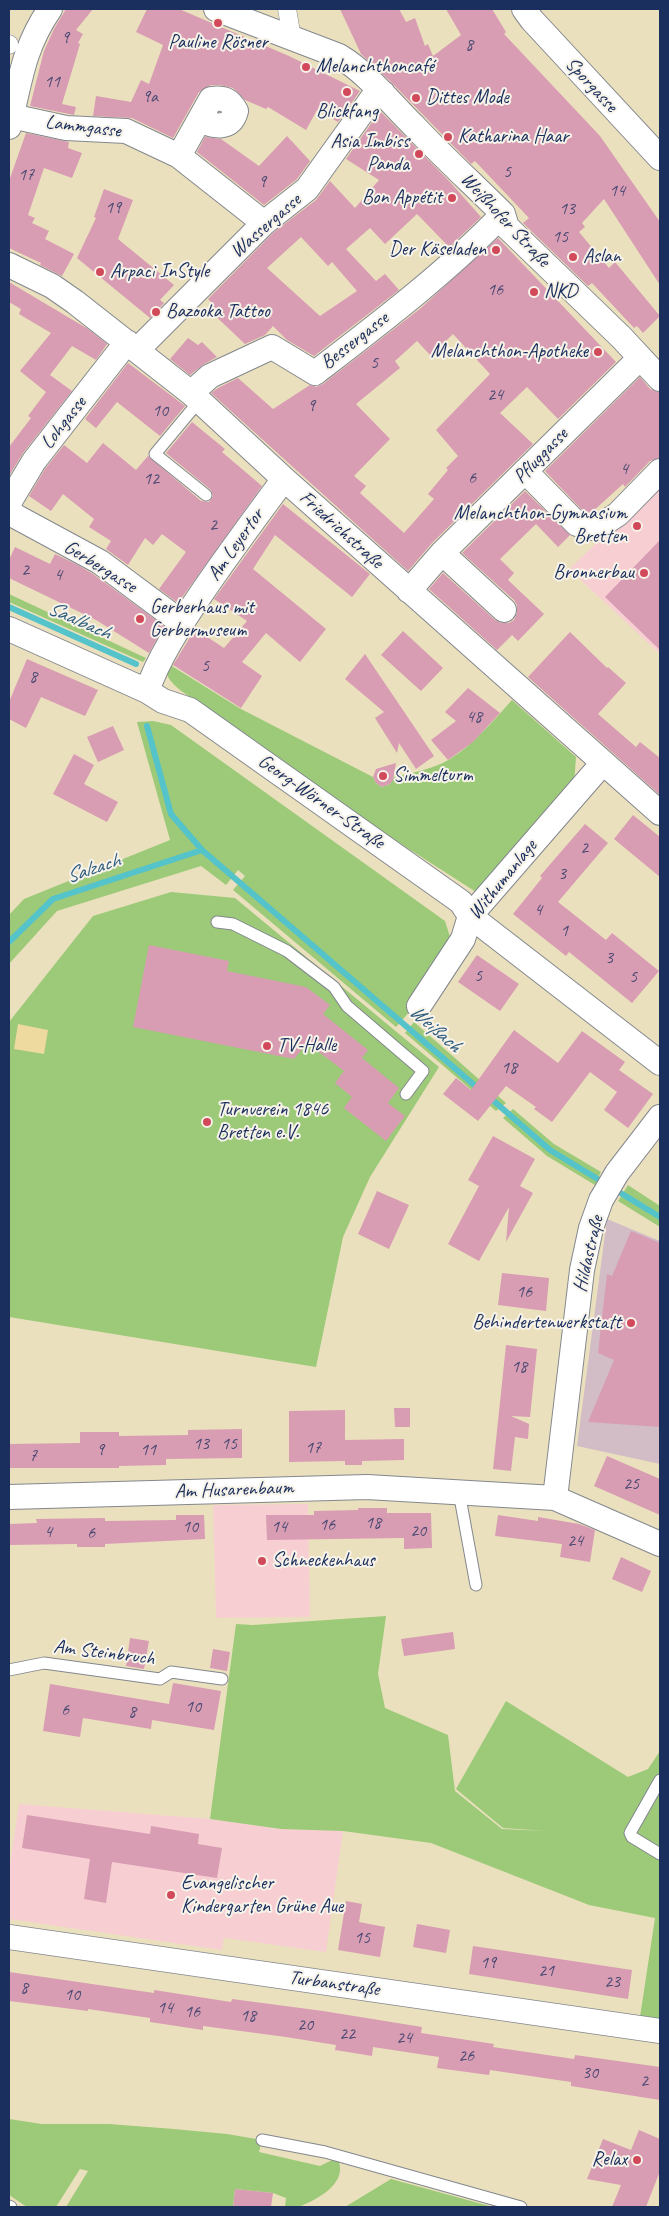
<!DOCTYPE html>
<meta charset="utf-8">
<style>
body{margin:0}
#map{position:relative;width:669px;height:2216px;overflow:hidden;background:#ebe0bd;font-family:Caveat,sans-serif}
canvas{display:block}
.frame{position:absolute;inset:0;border:10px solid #1b2f5e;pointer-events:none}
</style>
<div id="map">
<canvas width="669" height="2216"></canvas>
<div class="frame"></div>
</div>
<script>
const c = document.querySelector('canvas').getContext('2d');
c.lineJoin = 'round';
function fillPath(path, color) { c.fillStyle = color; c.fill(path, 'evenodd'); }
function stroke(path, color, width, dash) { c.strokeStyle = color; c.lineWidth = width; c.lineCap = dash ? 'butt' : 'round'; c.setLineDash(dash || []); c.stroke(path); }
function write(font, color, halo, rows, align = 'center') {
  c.font = font + ' Caveat,sans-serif'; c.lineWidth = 4; c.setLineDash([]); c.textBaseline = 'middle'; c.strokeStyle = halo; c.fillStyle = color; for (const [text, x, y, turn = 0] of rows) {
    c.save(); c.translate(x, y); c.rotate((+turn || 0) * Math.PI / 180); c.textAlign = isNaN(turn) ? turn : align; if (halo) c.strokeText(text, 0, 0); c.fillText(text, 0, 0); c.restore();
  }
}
fillPath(new Path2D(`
 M660 483V654L569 569Z
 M308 1504 310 1617 216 1618 213 1505Z
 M19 1804 210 1819 281 1829 343 1831 326 1952 224 1938 222 1950 9 1919V1871Z`), '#f7cfd3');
fillPath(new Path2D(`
 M607 1219 660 1241V1464L577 1446Z`), '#d2bdc7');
fillPath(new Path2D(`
 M9 594 146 658 143 662 9 602Z
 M167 663 241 709 373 777 376 783 382 787 390 784 394 777C411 773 434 769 450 759 474 744 493 721 512 700L576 757 574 786 476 892 398 842 180 690C171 682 164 676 167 663Z
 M153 721 171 725 445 921 452 943 410 1011 396 1027 233 890 245 876 238 870 226 885 201 866 57 911 9 964V915L24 899 170 840 137 722Z
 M171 892 235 898 439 1067 370 1177 343 1237 316 1367 9 1317V1022L93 916Z
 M414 1022 506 1103 496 1111 405 1033Z
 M513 1109 554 1144 601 1172 595 1185 547 1156 503 1118Z
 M628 1185 660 1206V1227L618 1201Z
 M386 1616 378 1674 385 1708 448 1735 455 1791 502 1829 547 1831 503 1828 456 1789 506 1701 628 1777 648 1769 660 1751V2019L640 2017 655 1918 589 1905 431 1843 343 1831 281 1829 210 1819 236 1624 253 1625Z
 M9 2119 42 2124H109L174 2129 227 2134 262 2140 259 2152 320 2166 332 2160 339 2162C346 2184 318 2199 301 2206 296 2208 290 2207 285 2207L286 2198 273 2193 235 2189 233 2207H66L88 2171 80 2169 56 2207H27L9 2195Z
 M391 2179 493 2207H345Z`), '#9cca79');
fillPath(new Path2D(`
 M18 1024 48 1030 44 1054 14 1049Z`), '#eeda9e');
stroke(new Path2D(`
 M9 607 136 664
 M147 726 171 814 202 850 480 1090
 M9 942 53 899 202 850
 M488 1096 550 1150 660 1217`), '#55c3ca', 6);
fillPath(new Path2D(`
 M66 9H93L76 30 83 34 78 43 80 44 62 104 76 107 74 115 30 106 44 51 54 29Z
 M147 9H179L289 56 360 91 338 122 317 110 306 130 268 107 266 109 245 100 233 88 220 85H211L199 92 173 138 132 118 93 116 96 96 131 102 141 80 149 84 163 45 136 32Z
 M340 9H399L406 22 415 18 425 46 428 44 433 56 461 35 446 9H492L506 32 504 34 600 136 660 222V285L604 199 582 223 585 227 579 232 609 268 615 262 660 316 643 333 637 326 634 328 592 283 588 286 523 223 529 218 475 161 471 164 392 83 361 54Z
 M380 111 451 183 481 217 449 247 417 214 385 244 370 228 346 249 376 281 385 274 399 290 314 356 287 340 273 326 265 335 245 344 208 309 213 304 208 299 273 233 316 200 330 181 355 208 379 180 346 159ZM301 237 328 266 332 262 357 291 320 316 267 268Z
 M26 133 69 142 68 148 82 153 72 178 44 168 28 215 35 218 32 223 49 231 45 239 74 254 62 276 40 265 41 263 9 248V181Z
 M287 136 310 161 297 179 264 205 197 152 205 137 221 139 259 166Z
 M104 189 133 200 118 239 174 285 160 300 164 303 150 318 77 258 96 218 94 217Z
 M498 238 616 362 558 419 527 387 500 413 533 444 432 543 408 571 211 393 218 388 238 378 273 409 310 385 316 387 323 384 421 308ZM453 334 490 374 436 430 458 456 446 468 448 470 428 494 434 499 404 533 360 493 366 486 354 476 390 439 356 404 400 368 395 361 417 341 431 356Z
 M9 282 88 329 107 344 96 360 72 346 50 375 72 391 23 453 9 476V447L31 418 28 416 46 392 20 371 51 333 19 314 21 309 9 302Z
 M188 338 198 345 202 342 217 357 204 364 190 375 170 359Z
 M128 363 185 406 160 436 117 402 96 428 85 419Z
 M640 377 650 389 660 392V458L650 461 625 487 623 484 591 513 584 512 545 471Z
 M192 422 225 449 222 452 262 486 178 603 159 589 186 552 162 534 153 545 145 538 128 565 106 549 111 541 89 527 94 519 63 494 51 511 29 496 45 469 64 445 87 463 103 443 136 470 148 456 201 501 209 502 213 496 211 490 166 453Z
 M525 491 570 535 558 547 536 524 500 559 514 573 508 580 544 614 518 641 512 635 497 650 429 589 443 573 495 620 501 623H509L514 620 517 613V605L514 600 462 553Z
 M283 504 370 574 352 597 275 535 253 569 326 629 300 662 266 633 242 662 262 676 241 708 173 665 195 629 224 648 247 621 214 599Z
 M660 540V650L605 597Z
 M15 547 50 564 55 554 76 564 93 574 164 626 149 653 96 620 9 578V560Z
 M403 631 443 668 421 691 381 655Z
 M570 632 607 668 608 667 626 683 598 714 636 747 640 742 660 758V795L528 677Z
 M365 654 434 756 416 769 399 743 397 753 375 718 384 712 345 679Z
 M27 659 98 690 85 716 41 697 26 728 9 719V702Z
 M468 688 500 713 473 742 448 760 431 740 456 721 445 712Z
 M113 726 124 750 98 762 87 737Z
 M74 754 94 765 84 784 118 802 107 822 53 794Z
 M396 763 393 780 390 784 382 787 376 783 373 777 376 769Z
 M633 815 660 837V877L614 839Z
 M585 824 608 843 558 902 606 940 612 933 659 971 632 1003 569 952 566 956 513 914 542 878 540 876Z
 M149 945 229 961 227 971 306 987 330 1005 323 1014 368 1050 362 1058 399 1088 388 1103 405 1116 386 1141 344 1108 352 1097 335 1083 344 1071 307 1043 294 1059 133 1027Z
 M477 955 519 984 500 1011 458 982Z
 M514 1030 558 1063 582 1031 625 1062 619 1070 653 1094 628 1128 604 1110 617 1092 590 1072 552 1122 534 1109 536 1107 506 1086 478 1121 443 1094 456 1078 471 1090Z
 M493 1136 535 1159 520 1186 533 1193 506 1242 509 1207 479 1261 448 1244 479 1186 468 1180Z
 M377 1191 409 1205 389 1249 358 1234Z
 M631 1231 660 1243V1427L588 1422 614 1360 598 1353 607 1274 612 1276Z
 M502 1273 549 1278 546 1311 498 1305Z
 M506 1345 537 1349 530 1417 511 1416 529 1424 528 1439 515 1437 511 1471 493 1469Z
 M394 1408H410V1427H395Z
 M345 1410V1440L404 1439V1460L362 1461V1465H345V1461L289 1462V1411Z
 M242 1429V1458L166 1459V1465L119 1466V1468H9V1444L80 1443V1432H119V1436L188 1435V1430Z
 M607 1456 660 1479V1515L594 1486Z
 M358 1508H387V1513H431L432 1548 404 1549V1538L267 1540 266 1515H314V1511L358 1510Z
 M176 1515H204L205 1539 105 1544V1547H77V1544L9 1545V1524L37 1523 36 1519 105 1518V1521L176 1520Z
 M498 1515 538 1521V1517L579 1524 595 1530 590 1562 560 1557 562 1544 495 1536Z
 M621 1557 651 1571 642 1592 612 1579Z
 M453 1632 455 1649 404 1656 401 1639Z
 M130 1638 149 1641 144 1669 126 1666Z
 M213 1649 230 1652 227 1671 210 1668Z
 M173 1683 221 1691 214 1730 152 1720 151 1729 83 1718 80 1737 43 1731 50 1684 169 1704Z
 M27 1815 150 1834 151 1826 199 1834 198 1844 222 1848 217 1878 112 1862 106 1903 84 1899 90 1859 22 1848Z
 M346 1901 362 1904 359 1922 385 1927 380 1957 338 1950Z
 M417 1924 450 1930 446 1953 413 1947Z
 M473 1946 632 1970 628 1999 469 1974Z
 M9 1972 154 1993V1990L231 2002 232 1999 323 2011 422 2027 421 2033 494 2044 493 2047 574 2059 575 2055 660 2067V2100L571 2086V2082L490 2070 489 2075 437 2068 439 2057 373 2047 372 2056 354 2053 335 2050 336 2045 286 2037 203 2026V2030L150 2022V2018L88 2009V2011L9 2001Z
 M639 2130 660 2139V2171L646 2207H612L621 2185 587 2179 603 2139 631 2150Z
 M235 2189 273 2193 271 2207H233Z`), '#d89cb3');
const service = new Path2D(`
 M200 400 155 454 206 495
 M217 922 233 924 287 951 334 987 347 1006 423 1071 406 1094
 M459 1492 476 1585
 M9 1670 44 1663 160 1679 171 1672 222 1679
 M660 1780 630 1833 632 1837 660 1854
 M262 2140 325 2152 521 2207
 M9 2206 11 2207`);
const pedestrian = new Path2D(`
 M287 9 292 38
 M9 44V45`);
const minor = new Path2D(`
 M216 9 339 56C369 74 390 103 415 127 443 157 474 185 503 214L507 227 621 337 660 379
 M524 9 532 20 660 158
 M11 116 66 128 126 131 179 156 264 223
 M9 127C20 82 23 48 50 9
 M179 156 211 99C224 97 230 100 236 111 231 130 214 127 200 120
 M9 265 52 286 75 302 191 393 284 479 660 813
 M137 350 264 223 307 189 373 97 383 93
 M191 393 210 376 272 347 315 373C380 323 446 273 503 214
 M525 471 577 524 591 528 603 524 618 514 660 471
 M9 508 10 501 34 461 127 342
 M9 509 15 516 100 562 182 623
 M442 553 504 610
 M409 591 442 553 639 359
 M9 629 147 691 163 701 190 710 461 902 470 916 660 1063
 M147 691C159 657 179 627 199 597 226 557 255 518 284 479
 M419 1006 463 939 470 916 602 764
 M9 1497 367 1487 555 1498 660 1544
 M555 1498 582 1270 591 1228 601 1200 617 1173 660 1117
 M9 1937 660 2031`);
stroke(service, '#83888e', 13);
stroke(pedestrian, '#83888e', 19);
stroke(minor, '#83888e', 26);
stroke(service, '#fff', 11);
stroke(pedestrian, '#fff', 18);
stroke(minor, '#fff', 24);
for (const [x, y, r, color] of [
 [218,23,5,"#d1495b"],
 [306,67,5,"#d1495b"],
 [347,92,5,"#d1495b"],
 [416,98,5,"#d1495b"],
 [448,137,5,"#d1495b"],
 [419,154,5,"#d1495b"],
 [452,198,5,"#d1495b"],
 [496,250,5,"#d1495b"],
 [573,257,5,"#d1495b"],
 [100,272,5,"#d1495b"],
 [534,292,5,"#d1495b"],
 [156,312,5,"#d1495b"],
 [598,352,5,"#d1495b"],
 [637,526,5,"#d1495b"],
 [644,573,5,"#d1495b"],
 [140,619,5,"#d1495b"],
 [383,776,5,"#d1495b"],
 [267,1046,5,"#d1495b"],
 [207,1122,5,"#d1495b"],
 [631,1323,5,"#d1495b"],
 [262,1561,5,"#d1495b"],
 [171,1895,5,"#d1495b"],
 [637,2160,5,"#d1495b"]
]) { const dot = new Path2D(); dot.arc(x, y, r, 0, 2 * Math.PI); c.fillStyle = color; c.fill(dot); stroke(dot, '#f7f3e8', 2); }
write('18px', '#4a4a73', null, [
 ["9",65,38],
 ["8",469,45],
 ["11",52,82],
 ["9a",150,97],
 ["5",507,172],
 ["17",26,175],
 ["9",262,182],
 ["14",617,191],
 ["19",113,208],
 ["13",567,209],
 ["15",560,237],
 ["16",495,290],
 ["5",374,363],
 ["24",495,395],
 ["9",311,406],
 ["10",160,411],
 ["4",624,469],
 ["6",472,478],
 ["12",151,479],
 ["2",213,525],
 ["2",25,570],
 ["4",58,575],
 ["5",205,666],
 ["8",33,677],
 ["48",474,717],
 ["2",584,848],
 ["3",562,874],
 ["4",538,910],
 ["1",564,931],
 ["3",609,958],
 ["5",478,976],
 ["5",633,977],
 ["18",509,1068],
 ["16",524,1292],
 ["18",519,1367],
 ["13",201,1444],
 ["15",229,1444],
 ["17",313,1448],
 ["9",100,1450],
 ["11",148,1450],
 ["7",33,1456],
 ["25",631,1484],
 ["18",373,1523],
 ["16",327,1525],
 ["10",190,1527],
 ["14",279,1527],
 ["20",418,1531],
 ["4",48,1532],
 ["6",91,1533],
 ["24",575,1541],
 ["10",193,1707],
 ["6",65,1710],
 ["8",132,1712],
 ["15",362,1938],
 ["19",488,1963],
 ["21",546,1971],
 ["23",612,1982],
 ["8",24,1988],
 ["10",72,1995],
 ["14",165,2008],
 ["16",192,2012],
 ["18",248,2016],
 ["20",305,2025],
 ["22",347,2034],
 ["24",404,2038],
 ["26",466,2056],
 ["30",590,2073],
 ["2",644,2081]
]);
write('20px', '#1b2f5e', '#f7f3e8', [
 ["Pauline Rösner",218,43,"center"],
 ["Melanchthoncafé",316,67],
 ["Dittes Mode",426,98],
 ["Blickfang",347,112,"center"],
 ["Katharina Haar",458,137],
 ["Asia Imbiss",409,142,"right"],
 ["Panda",409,165,"right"],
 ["Bon Appétit",442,198,"right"],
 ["Der Käseladen",486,250,"right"],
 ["Aslan",583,257],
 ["Arpaci InStyle",110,272],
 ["NKD",544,292],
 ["Bazooka Tattoo",166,312],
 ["Melanchthon-Apotheke",588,352,"right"],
 ["Melanchthon-Gymnasium",627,514,"right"],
 ["Bretten",627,537,"right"],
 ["Bronnerbau",634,573,"right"],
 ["Gerberhaus mit",150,608],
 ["Gerbermuseum",150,631],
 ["Simmelturm",393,776],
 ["TV-Halle",277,1046],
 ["Turnverein 1846",217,1110],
 ["Bretten e.V.",217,1133],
 ["Behindertenwerkstatt",621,1323,"right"],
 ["Schneckenhaus",272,1561],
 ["Evangelischer",181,1884],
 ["Kindergarten Grüne Aue",181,1907],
 ["Relax",627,2160,"right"]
], 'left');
write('20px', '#1b2f5e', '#f7f3e8', [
 ["Sporgasse",591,85,47],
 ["Lammgasse",83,127,7],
 ["Weißhofer Straße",505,220,47],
 ["Wassergasse",266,226,-41],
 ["Bessergasse",355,341,-38],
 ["Lohgasse",64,423,-52],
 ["Pfluggasse",541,456,-46],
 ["Friedrichstraße",341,530,42],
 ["Am Leyertor",236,545,-55],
 ["Gerbergasse",100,567,32],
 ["Georg-Wörner-Straße",321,802,35],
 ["Withumanlage",503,880,-51],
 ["Hildastraße",589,1254,-77],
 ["Am Husarenbaum",234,1490,-2],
 ["Am Steinbruch",104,1653,7],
 ["Turbanstraße",334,1984,8]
]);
write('italic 21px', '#2c5b7e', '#f7f3e8', [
 ["Saalbach",79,621,24],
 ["Salzach",93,869,-18],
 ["Weißach",435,1029,41]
]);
</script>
